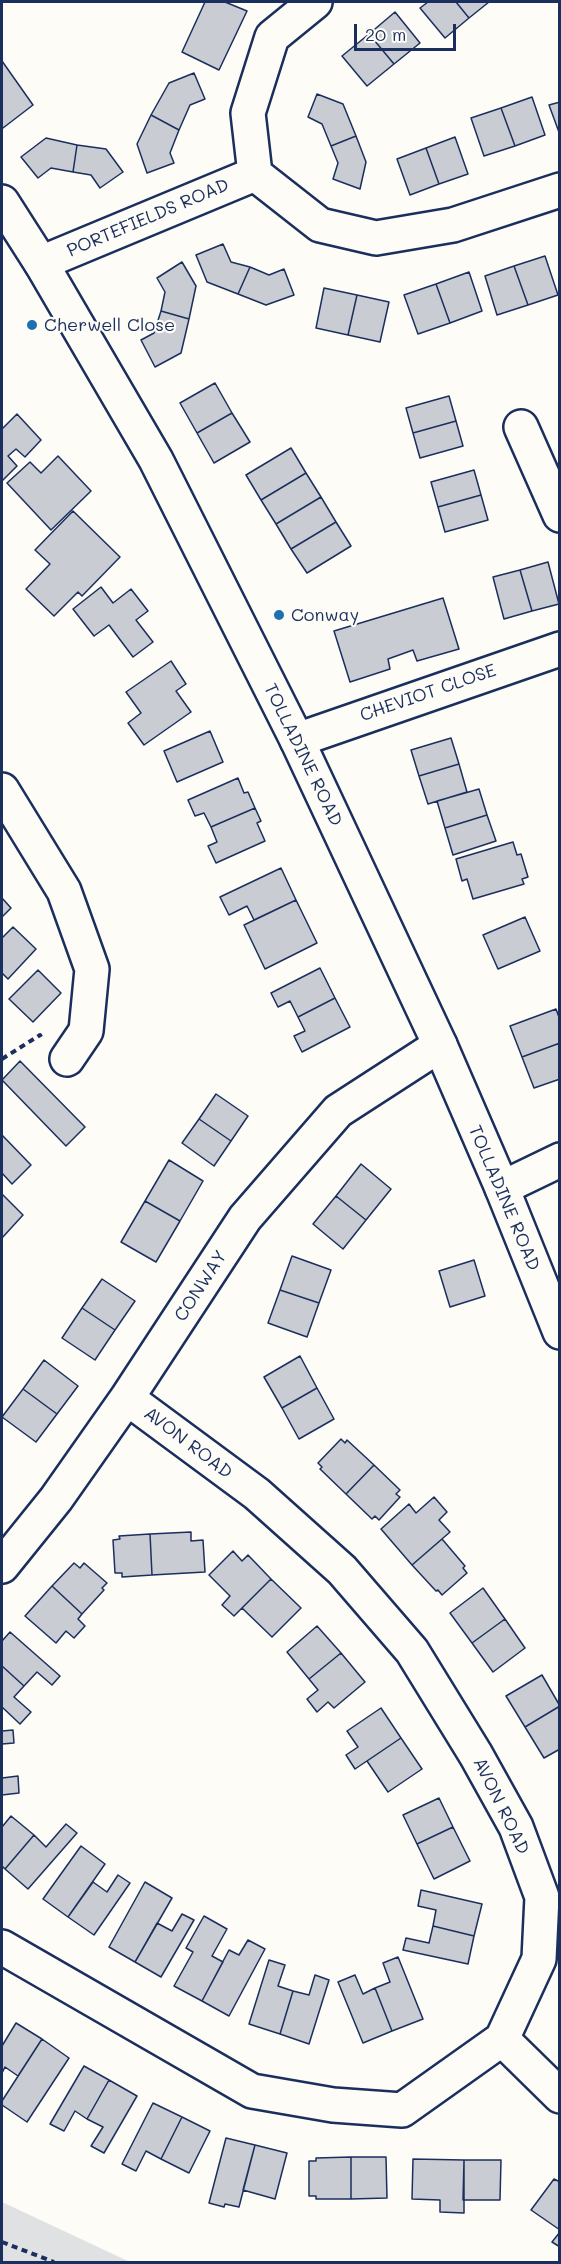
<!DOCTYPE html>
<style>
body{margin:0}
#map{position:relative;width:561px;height:2264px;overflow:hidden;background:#fdfcf7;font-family:Mali,sans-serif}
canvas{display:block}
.frame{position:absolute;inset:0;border:3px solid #1b2f5e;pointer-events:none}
.scale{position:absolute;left:354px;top:24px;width:102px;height:27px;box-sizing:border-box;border:3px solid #1b2f5e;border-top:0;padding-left:8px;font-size:18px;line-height:21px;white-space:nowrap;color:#1b2f5e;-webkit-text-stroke:4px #fdfcf7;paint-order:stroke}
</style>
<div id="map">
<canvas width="561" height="2264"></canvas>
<div class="frame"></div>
<div class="scale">20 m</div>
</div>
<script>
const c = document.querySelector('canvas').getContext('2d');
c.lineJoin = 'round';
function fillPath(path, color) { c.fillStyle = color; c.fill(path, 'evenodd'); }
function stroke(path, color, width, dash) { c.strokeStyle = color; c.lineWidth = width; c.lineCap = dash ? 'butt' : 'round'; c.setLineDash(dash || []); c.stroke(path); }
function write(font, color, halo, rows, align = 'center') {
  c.font = font + ' Mali,sans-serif'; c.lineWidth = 4.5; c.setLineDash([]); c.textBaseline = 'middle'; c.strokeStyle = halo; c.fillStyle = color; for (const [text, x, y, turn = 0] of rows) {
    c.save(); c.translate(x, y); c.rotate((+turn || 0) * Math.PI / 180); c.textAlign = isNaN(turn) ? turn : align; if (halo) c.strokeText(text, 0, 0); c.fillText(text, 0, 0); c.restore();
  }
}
fillPath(new Path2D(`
 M2 2202 130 2262H2Z`), '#e0e1e3');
const building = new Path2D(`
 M205 2H225L247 11 219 70 182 52Z
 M428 2H456L469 18 445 38 420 8Z
 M456 2H489L469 18Z
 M395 12 420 43 394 64 369 34Z
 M369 34 394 64 367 86 342 56Z
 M2 61 33 105 3 128 2 126Z
 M194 73 205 99 190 105 179 130 151 115 169 83Z
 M317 94 343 104 356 136 331 146 322 124 308 117Z
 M532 97 545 135 515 146 501 108Z
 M560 102V135L549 105Z
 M501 108 515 146 484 156 471 118Z
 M151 115 179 130 170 153 174 163 147 173 137 144Z
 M356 136 366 162 360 189 333 179 338 163 331 146Z
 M455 137 468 174 439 184 426 148Z
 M46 138 77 145 73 172 51 168 38 178 21 157Z
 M77 145 106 149 123 172 100 188 91 175 73 172Z
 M426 148 439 184 410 195 397 159Z
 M223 244 231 262 250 267 238 294 207 282 196 255Z
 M545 256 558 295 528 305 514 266Z
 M182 262 196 286 189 319 161 311 165 292 157 278Z
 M514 266 528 305 497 315 485 276Z
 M250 267 269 275 284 269 294 295 266 305 238 294Z
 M469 272 482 311 450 323 436 284Z
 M436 284 450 323 418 334 404 295Z
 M324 288 357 295 348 335 316 328Z
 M357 295 389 302 380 342 348 335Z
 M161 311 189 319 181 353 155 367 141 340 154 333Z
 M215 383 232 413 197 433 180 403Z
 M449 396 456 421 413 433 406 408Z
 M232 413 250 442 214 463 197 433Z
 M17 414 41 440 25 457 16 449 8 456 17 466 2 481V429Z
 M456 421 463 446 420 458 413 433Z
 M291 448 306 473 261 500 246 475Z
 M58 456 91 491 51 530 7 483 30 462 41 473Z
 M474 470 481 495 438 507 431 482Z
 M306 473 321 497 276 524 261 500Z
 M481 495 488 520 445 532 438 507Z
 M321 497 336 522 291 549 276 524Z
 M73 511 120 557 82 596 78 592 54 616 26 589 50 564 35 550Z
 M336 522 351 546 307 573 291 549Z
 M548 562 559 604 532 611 520 570Z
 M520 570 532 611 504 619 493 577Z
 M101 587 113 603 131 589 148 611 136 620 153 642 133 657 109 625 94 636 73 609Z
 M443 598 459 649 417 661 413 650 388 659 390 669 350 682 334 631Z
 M171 661 186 684 176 691 191 712 144 745 128 723 141 713 126 692Z
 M210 731 223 762 177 782 164 751Z
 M451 738 459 764 419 776 411 750Z
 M459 764 467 792 428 804 419 776Z
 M238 778 244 793 248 792 255 808 211 827 204 813 195 816 188 800Z
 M479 789 487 815 445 828 437 801Z
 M255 808 261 821 257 823 265 841 216 863 208 846 217 842 211 827Z
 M487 815 496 841 453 855 445 828Z
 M513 842 517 855 521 854 528 877 522 879 524 884 473 899 467 879 462 881 456 859Z
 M281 868 296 900 254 920 247 906 229 915 220 897Z
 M2 898 11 908 2 917Z
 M296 900 317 943 265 969 244 925Z
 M525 917 540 951 498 969 483 935Z
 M13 927 36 949 8 979 2 973V938Z
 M320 968 335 998 298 1017 290 1001 278 1007 271 993Z
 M38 970 61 993 33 1022 9 999Z
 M335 998 350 1027 302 1052 294 1036 305 1031 298 1017Z
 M556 1009 560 1020V1043L522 1057 510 1026Z
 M560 1043V1079L534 1088 522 1057Z
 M20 1061 85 1127 66 1146 2 1080Z
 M216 1094 248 1116 231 1141 199 1119Z
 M199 1119 231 1141 214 1166 182 1143Z
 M2 1135 31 1165 12 1184 2 1173Z
 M169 1160 203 1181 180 1221 145 1201Z
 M361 1164 391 1189 366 1220 336 1196Z
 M2 1194 23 1215 2 1238Z
 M336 1196 366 1220 343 1249 313 1224Z
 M145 1201 180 1221 156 1262 121 1242Z
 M292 1256 331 1270 319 1303 280 1290Z
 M474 1260 485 1296 450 1307 439 1271Z
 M102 1279 135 1301 115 1330 82 1308Z
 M280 1290 319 1303 307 1337 268 1323Z
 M82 1308 115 1330 95 1360 62 1338Z
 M300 1356 317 1388 282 1408 264 1377Z
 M44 1360 78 1386 57 1414 23 1389Z
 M317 1388 334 1419 299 1439 282 1408Z
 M23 1389 57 1414 36 1442 2 1417Z
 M341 1439 345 1443 347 1440 374 1465 346 1494 320 1469 322 1467 318 1463Z
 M374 1465 400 1490 396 1494 400 1497 379 1520 375 1516 372 1519 346 1494Z
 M434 1497 447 1512 439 1520 450 1532 412 1565 381 1529 409 1504 416 1513Z
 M191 1532V1541L203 1540 205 1572 152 1575 150 1534Z
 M150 1534 152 1575 122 1577V1573H115L113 1540 120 1539 119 1536Z
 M442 1539 465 1566 463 1568 467 1573 442 1595 438 1590 436 1591 412 1565Z
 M233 1551 242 1561 248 1555 271 1579 234 1616 222 1605 230 1596 209 1575Z
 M74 1563 80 1568 84 1563 107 1583 102 1588 104 1590 82 1614 52 1586Z
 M271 1579 301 1608 272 1637 242 1608Z
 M52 1586 82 1614 78 1619 85 1626 74 1638 66 1631 56 1643 25 1616Z
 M483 1588 505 1619 472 1643 450 1613Z
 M505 1619 525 1648 493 1672 472 1643Z
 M317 1626 341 1653 309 1679 287 1652Z
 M10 1632 60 1676 52 1685 37 1672 24 1686 2 1666V1641Z
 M341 1653 365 1682 334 1708 328 1702 317 1712 307 1699 318 1690 309 1679Z
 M2 1666 24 1686 14 1697 31 1712 20 1724 2 1707Z
 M542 1675 560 1706 525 1727 506 1696Z
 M560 1706V1749L544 1758 525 1727Z
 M381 1708 401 1738 355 1769 346 1755 358 1747 347 1731Z
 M13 1730 14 1743 2 1744V1731Z
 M401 1738 422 1769 388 1792 367 1761Z
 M18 1776 19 1793 2 1795V1778Z
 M439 1798 453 1827 417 1844 403 1815Z
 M11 1816 34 1835 5 1869 2 1866V1827Z
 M66 1824 77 1833 28 1889 5 1869 34 1835 46 1847Z
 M453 1827 470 1861 434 1879 417 1844Z
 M81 1846 105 1864 68 1917 43 1899Z
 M118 1875 130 1883 94 1935 68 1917 93 1882 107 1892Z
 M145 1882 172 1898 135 1962 109 1947Z
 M421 1890 482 1904 474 1936 433 1926 436 1910 418 1906Z
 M182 1914 194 1920 161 1977 135 1962 157 1923 172 1931Z
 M204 1916 227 1929 212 1956 223 1962 202 2001 174 1986 193 1952 186 1948Z
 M433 1926 474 1936 468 1964 403 1950 406 1938 429 1943Z
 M248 1940 265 1949 229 2016 202 2001 229 1950 239 1955Z
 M398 1957 423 2019 392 2031 375 1988 390 1982 383 1963Z
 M269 1960 285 1965 278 1986 293 1991 280 2034 249 2024Z
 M315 1975 329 1980 309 2044 280 2034 293 1991 309 1995Z
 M355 1975 363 1994 375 1988 392 2031 363 2043 338 1982Z
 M16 2023 42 2039 18 2076 5 2067 2 2073V2046Z
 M42 2039 69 2058 27 2122 2 2105V2101Z
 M84 2066 109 2080 87 2119 75 2111 64 2131 50 2124Z
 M109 2080 137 2096 104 2153 91 2146 103 2127 87 2119Z
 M153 2103 182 2117 161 2159 146 2151 136 2171 122 2164Z
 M182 2117 210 2131 189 2173 161 2159Z
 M226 2138 255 2145 239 2207 225 2204 224 2207 209 2203Z
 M255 2145 287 2153 275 2199 243 2190Z
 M351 2157V2199H316V2196H309V2161H316V2158Z
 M351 2157H386L387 2198 351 2199Z
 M413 2159 464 2160V2213L440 2212V2200L412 2199Z
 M464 2160H501L500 2200H463Z
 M554 2179 560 2182V2230L531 2210Z
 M560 2232V2247L552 2242Z`);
fillPath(building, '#c9ccd3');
stroke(building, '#1b2f5e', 1.5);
const minor = new Path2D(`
 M315 2 272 37 248 113 255 174 320 225 376 238 453 225 560 190
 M41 263 255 174
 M521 427 560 515
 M297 740 560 649
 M2 790 64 891 92 969 86 1031 67 1059
 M502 1188 560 1160
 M2 1566 56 1499 127 1398 245 1218 338 1111 440 1045
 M2 1947 252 2091 333 2105 402 2110 502 2039 539 1959 542 1897 516 1827 476 1755 412 1651 342 1570 257 1494 127 1398
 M502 2039 560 2096`);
const secondary = new Path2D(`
 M2 202 41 263 156 460 297 740 440 1045 502 1188 560 1332`);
stroke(minor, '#1b2f5e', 38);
stroke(secondary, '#1b2f5e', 38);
stroke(new Path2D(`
 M2 1059 40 1035 41 1037
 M2 2242 54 2262`), '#1b2f5e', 4, [6, 4.5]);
stroke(minor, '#fdfcf7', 33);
stroke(secondary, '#fdfcf7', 33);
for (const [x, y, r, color] of [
 [32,325,6,"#1f6fb2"],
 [279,615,6,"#1f6fb2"]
]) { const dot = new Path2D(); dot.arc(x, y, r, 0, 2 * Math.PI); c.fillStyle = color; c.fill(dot); stroke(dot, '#fdfcf7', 2); }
write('18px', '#1b2f5e', '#fdfcf7', [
 ["PORTEFIELDS ROAD",148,218,-23],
 ["CHEVIOT CLOSE",428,693,-19],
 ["TOLLADINE ROAD",303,755,64],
 ["TOLLADINE ROAD",504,1198,67],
 ["CONWAY",201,1286,-57],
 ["AVON ROAD",188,1443,37],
 ["AVON ROAD",501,1806,64]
]);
write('18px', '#1b2f5e', '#fdfcf7', [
 ["Cherwell Close",44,325],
 ["Conway",291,615]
], 'left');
</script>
